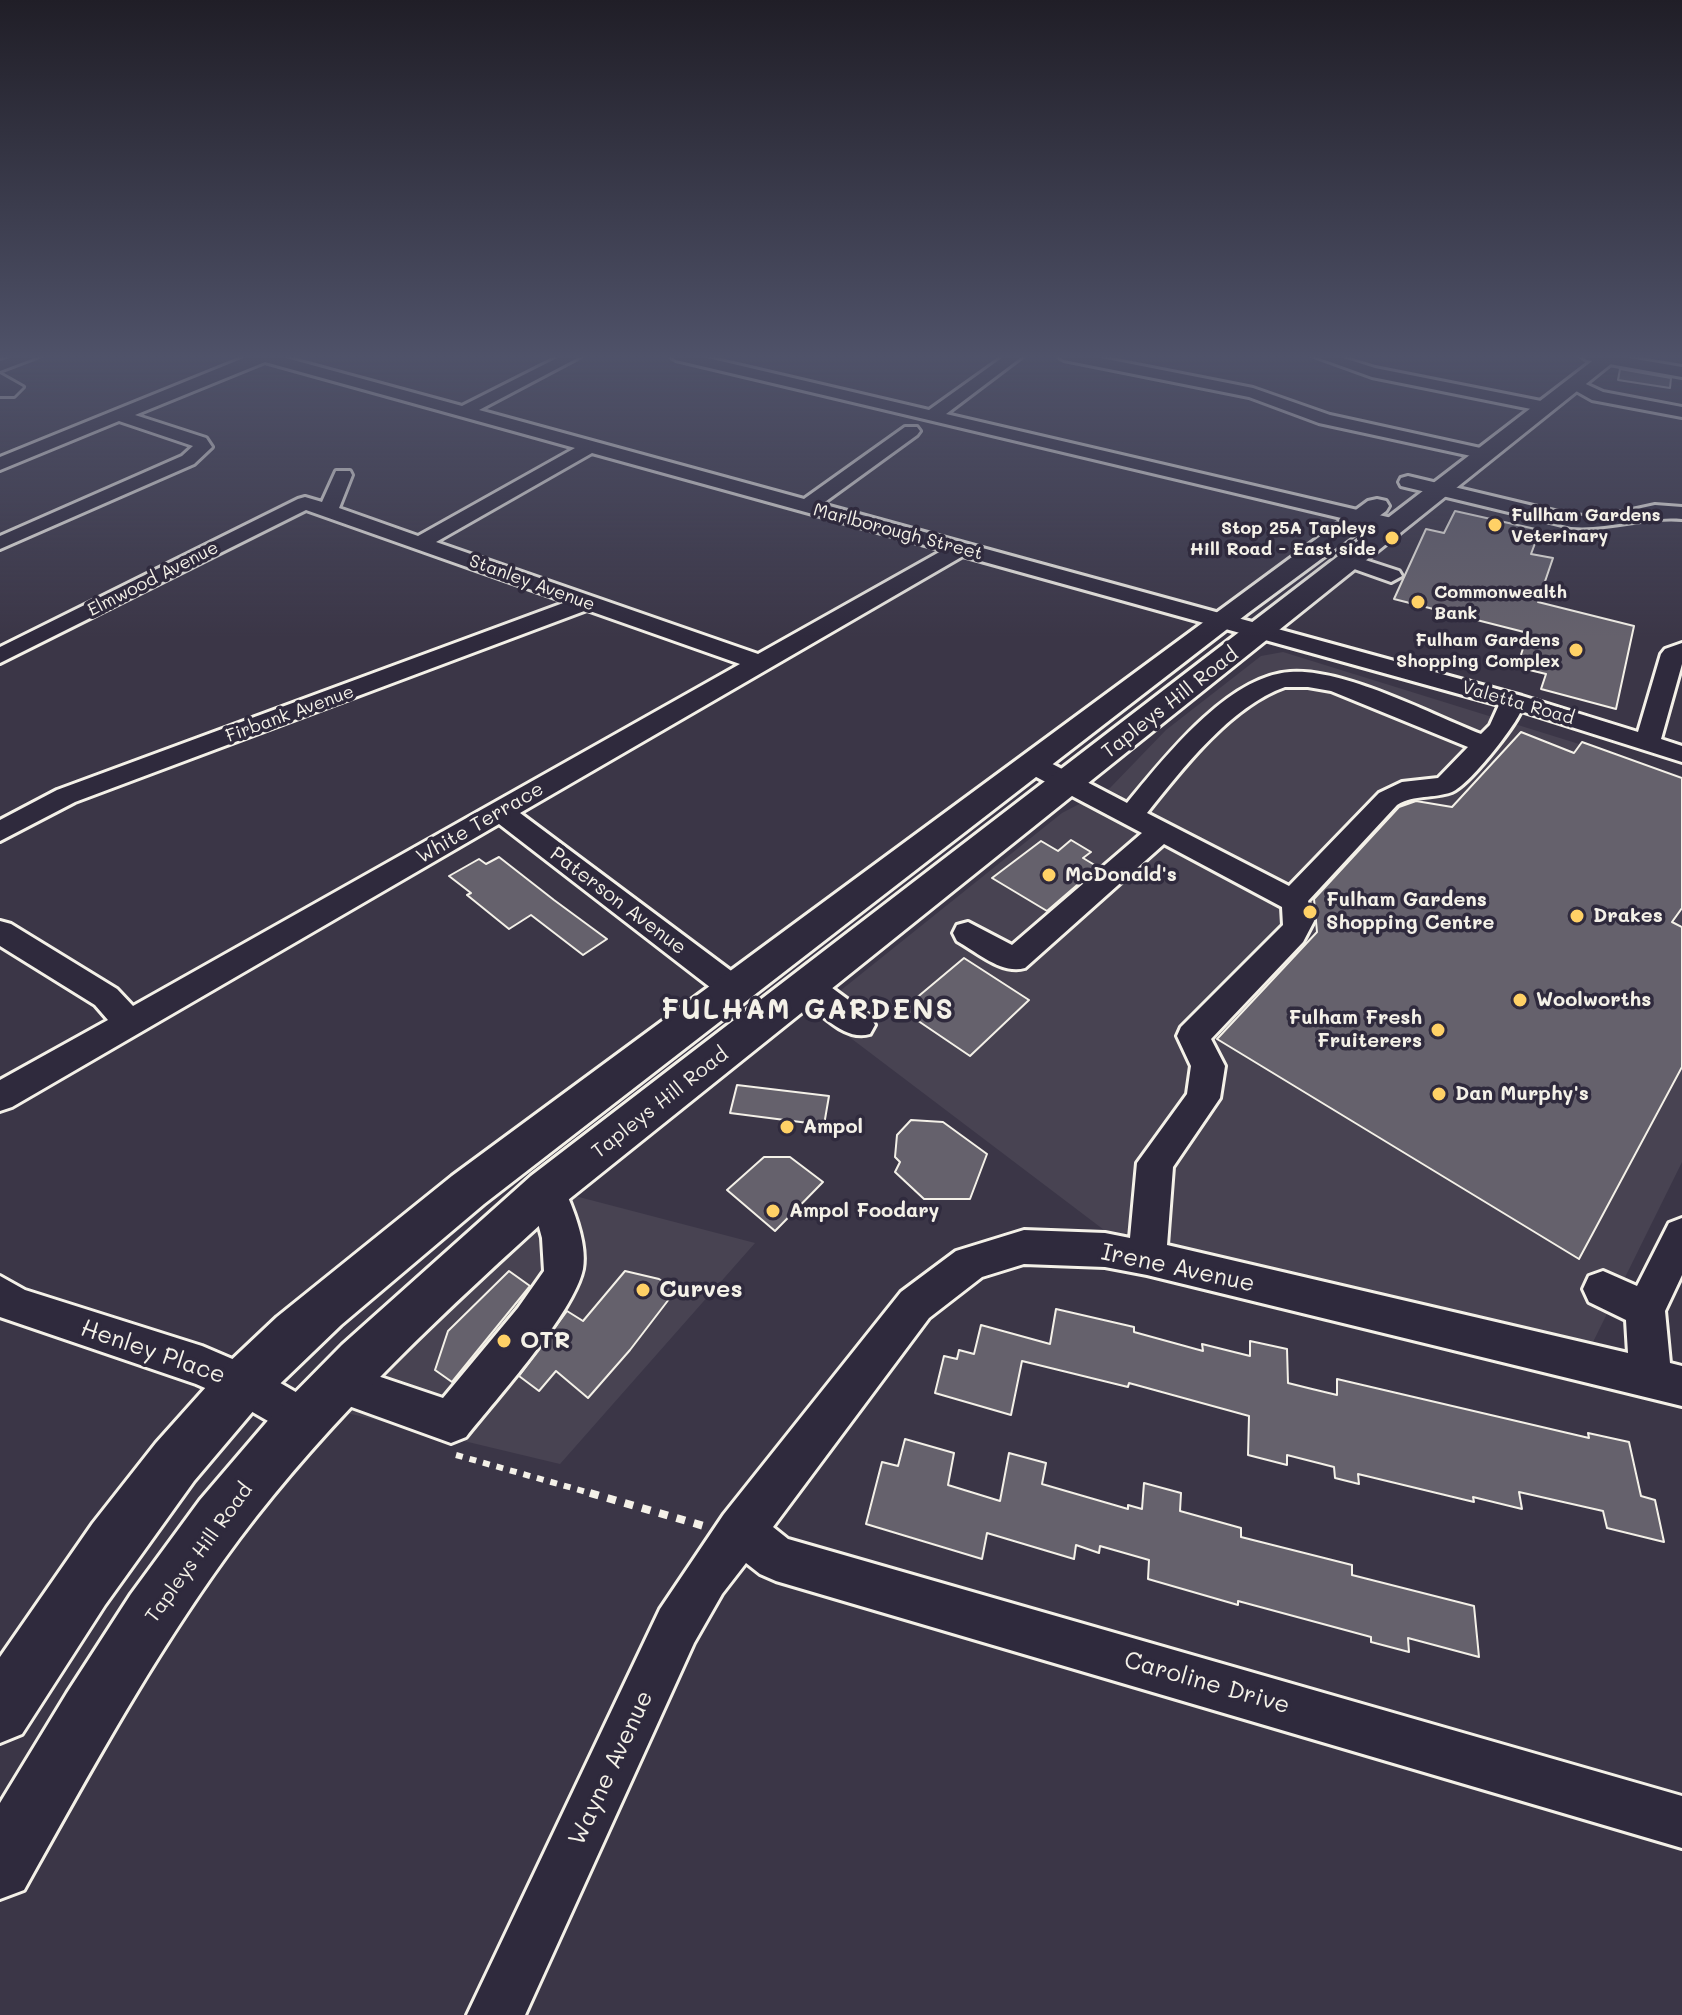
<!DOCTYPE html>
<style>
body{margin:0}
canvas{display:block;background:#3b3647}
</style>
<canvas width="1682" height="2015"></canvas>
<script>
const c = document.querySelector('canvas').getContext('2d');
c.lineJoin = 'round';
function fillPath(path, color) { c.fillStyle = color; c.fill(path, 'evenodd'); }
function stroke(path, color, width, dash) { c.strokeStyle = color; c.lineWidth = width; c.lineCap = dash ? 'butt' : 'round'; c.setLineDash(dash || []); c.stroke(path); }
function write(font, color, halo, rows, align = 'center') {
  c.font = font + ' Mali,sans-serif'; c.lineWidth = 7; c.setLineDash([]); c.textBaseline = 'middle'; c.strokeStyle = halo; c.fillStyle = color; for (const [text, x, y, turn = 0] of rows) {
    c.save(); c.translate(x, y); c.rotate((+turn || 0) * Math.PI / 180); c.textAlign = isNaN(turn) ? turn : align; if (halo) c.strokeText(text, 0, 0); c.fillText(text, 0, 0); c.restore();
  }
}
fillPath(new Path2D(`
 M1283 652 1682 776V1162L1593 1342 1116 1239 815 1011 1062 813 1110 788 1166 730 1261 656Z
 M575 1196 755 1243 560 1464 347 1413 464 1286Z`), '#484352');
const building = new Path2D(`
 M1620 369 1671 378 1670 388 1618 380Z
 M1455 511 1540 530 1531 554 1553 558 1538 602 1634 626 1616 709 1541 689 1546 674 1517 667 1528 633 1394 599 1426 529 1444 533Z
 M1521 732 1574 753 1582 742 1682 778V908L1672 922 1682 927V1067L1579 1259 1217 1039 1317 932 1314 899 1399 807 1416 801 1452 807Z
 M1071 840 1091 852 1083 858 1098 867 1047 911 992 878 1041 841 1058 851Z
 M499 857 554 900 607 939 583 955 531 915 509 929 467 895 471 893 449 876 479 859 486 864Z
 M964 958 1029 1000 970 1056 902 1010Z
 M737 1085 829 1096 824 1125 730 1113Z
 M911 1120 943 1122 987 1154 970 1199H924L895 1172 900 1162 895 1157 897 1135Z
 M764 1157H790L823 1182 775 1231 727 1190Z
 M509 1271 530 1286 452 1382 435 1370 448 1331Z
 M625 1271 659 1279 676 1290 630 1350 588 1398 556 1371 539 1391 519 1376 567 1311 583 1321Z
 M1056 1309 1134 1327V1332L1203 1351 1202 1344 1250 1356V1341L1287 1349 1288 1383 1308 1388 1337 1395V1379L1589 1438 1588 1433 1629 1442 1641 1496 1655 1500 1664 1542 1607 1528 1603 1511 1519 1492 1522 1509 1473 1497 1474 1502 1358 1474 1359 1484 1335 1478 1334 1467 1287 1455V1465L1248 1455 1249 1416 1129 1383 1128 1387 1022 1361 1011 1415 935 1393 944 1356 957 1359 959 1350 974 1354 981 1325 1050 1344Z
 M905 1439 954 1453 948 1485 1000 1501 1009 1453 1046 1463 1042 1484 1128 1509V1505L1142 1509 1144 1483 1181 1493 1180 1511 1241 1528V1537L1352 1565V1575L1474 1606 1479 1657 1408 1638 1409 1652 1371 1642V1637L1238 1601V1605L1148 1579 1149 1560 1100 1546 1099 1553 1076 1545 1074 1559 987 1533 982 1559 866 1524 882 1462 898 1466Z`);
fillPath(building, '#65616c');
stroke(building, '#f4f1e8', 2);
const minor = new Path2D(`
 M19 355H42L0 371V361Z
 M251 355H275L462 406 563 355H583L479 410 804 499 905 427H917L920 431 917 435 822 504 1522 696 1638 732 1661 654 1665 649 1682 643V664L1661 739 1682 746V762L1521 711C1513 729 1469 785 1452 792 1433 799 1415 794 1397 805L1308 901 1314 921 1303 942 1211 1039 1225 1066 1220 1098 1173 1167 1167 1245 1628 1353 1626 1320 1589 1302 1583 1289 1589 1276 1603 1271 1637 1286 1669 1223 1682 1218V1275L1665 1311 1670 1363 1682 1366V1406L1147 1275 1105 1267 1024 1264 982 1277 929 1318 773 1527 788 1539 1682 1796V1848L776 1581 760 1574 746 1563 722 1594 694 1643 525 2015H467L660 1609 724 1514 901 1292 956 1251 1024 1230 1105 1233 1130 1238 1137 1163 1187 1094 1191 1066 1177 1036 1181 1027 1283 925 1282 907 1164 844 1025 968C1002 975 977 952 957 941L953 933 957 925 968 922 1012 945 1142 833 1023 770 1019 764 1023 758H1041L1127 803C1164 758 1228 676 1290 672 1344 668 1430 714 1481 734L1490 725 1499 705 963 556 520 813 746 982 751 990 746 998 735 1002 724 998 499 824 12 1107 0 1111V1080L108 1020 95 1005 0 946V921L11 924 117 989 133 1006 740 664 587 610 75 802 0 841V820L57 790 566 602 306 510 0 663V647L298 499 305 497 322 502 336 471H350L352 475 339 508 418 536 575 448 265 362 135 415 206 438 212 447 194 464 0 549V536L182 456 193 446 119 421 0 470V457ZM592 453 943 550 758 654 436 542ZM1285 687H1308L1331 691 1468 747 1438 778 1402 782 1379 793 1289 886 1147 813C1182 769 1231 706 1285 687Z
 M668 355H695L929 410 1006 355H1024L946 414 1396 519 1406 525 1396 531 676 360Z
 M1056 355H1086L1253 388 1330 415 1485 449 1494 454 1485 459 1319 423 1249 397 1064 360Z
 M1311 355H1334L1375 368 1546 402 1555 407 1546 412 1372 377Z
 M1579 355H1612L1682 367V377L1587 360Z
 M0 374 23 387 14 396H0Z
 M1575 379 1603 392 1682 407V417L1592 400 1569 387 1567 384 1569 381Z
 M1408 476 1571 515 1600 517 1655 505 1682 507V519C1644 516 1609 530 1571 527L1401 486 1399 482 1401 478Z
 M1350 555 1399 571 1402 576 1391 582 1343 565 1340 561 1343 557Z
 M809 975 820 979 870 1016 875 1025 870 1034C844 1042 818 1011 798 995L793 987 798 979Z
 M547 1174 560 1179C571 1203 588 1242 583 1269 574 1313 496 1399 466 1437L451 1443 324 1397 318 1383 324 1369 339 1363 443 1398 518 1308 544 1271 542 1238 529 1190 534 1179Z
 M0 1276 25 1290 202 1346 258 1370 318 1405 324 1420 318 1435 303 1441 228 1398 196 1384 0 1317Z`);
const major = new Path2D(`
 M1600 355H1622L563 1204C448 1308 333 1414 239 1539 157 1649 91 1770 24 1890L0 1899V1803L67 1693 131 1594 200 1500 271 1417 342 1345 531 1176Z
 M1377 499 1386 501 1389 506 1386 511 1248 613 484 1204 341 1325 260 1403 194 1481 105 1605 22 1734 0 1743V1657L93 1523 156 1443 224 1367 277 1317 452 1176 1368 501Z`);
stroke(minor, '#f4f1e8', 6);
stroke(major, '#f4f1e8', 6);
stroke(new Path2D(`
 M456 1455 597 1495`), '#f4f1e8', 6, [7, 7]);
stroke(new Path2D(`
 M590 1493 704 1526`), '#f4f1e8', 8, [9, 9]);
fillPath(minor, '#2f2a3d');
fillPath(major, '#2f2a3d');
const sky = c.createLinearGradient(0, 0, 0, 637);
sky.addColorStop(0, '#201e27');
sky.addColorStop(0.56, '#4f5269');
sky.addColorStop(1, '#4f526900');
c.fillStyle = sky;
c.fillRect(0, 0, 1682, 637);
for (const [x, y, r, color] of [
 [1495,525,8,"#ffd166"],
 [1392,538,8,"#ffd166"],
 [1418,602,8,"#ffd166"],
 [1576,650,8,"#ffd166"],
 [1049,875,8,"#ffd166"],
 [1310,912,8,"#ffd166"],
 [1577,916,8,"#ffd166"],
 [1520,1000,8,"#ffd166"],
 [1438,1030,8,"#ffd166"],
 [1439,1094,8,"#ffd166"],
 [787,1127,8,"#ffd166"],
 [773,1211,8,"#ffd166"],
 [643,1290,8,"#ffd166"],
 [504,1341,8,"#ffd166"]
]) { const dot = new Path2D(); dot.arc(x, y, r, 0, 2 * Math.PI); c.fillStyle = color; c.fill(dot); stroke(dot, '#2f2a3d', 3); }
write('bold 18px', '#f4f1e8', '#2f2a3d', [
 ["Fullham Gardens",1511,515],
 ["Veterinary",1511,536],
 ["Stop 25A Tapleys",1376,528,"right"],
 ["Hill Road - East side",1376,549,"right"],
 ["Commonwealth",1434,592],
 ["Bank",1434,613],
 ["Fulham Gardens",1560,640,"right"],
 ["Shopping Complex",1560,661,"right"]
], 'left');
write('18px', '#f4f1e8', '#2f2a3d', [
 ["Marlborough Street",898,532,15],
 ["Elmwood Avenue",153,579,-27],
 ["Stanley Avenue",532,583,20],
 ["Valetta Road",1518,703,16],
 ["Firbank Avenue",290,714,-20]
]);
write('20px', '#f4f1e8', '#2f2a3d', [
 ["Tapleys Hill Road",1170,703,-38],
 ["White Terrace",480,823,-30],
 ["Paterson Avenue",618,901,37],
 ["Tapleys Hill Road",660,1103,-38],
 ["Tapleys Hill Road",199,1553,-54]
]);
write('bold 20px', '#f4f1e8', '#2f2a3d', [
 ["McDonald's",1065,875],
 ["Fulham Gardens",1326,900],
 ["Shopping Centre",1326,923],
 ["Drakes",1593,916],
 ["Woolworths",1536,1000],
 ["Fulham Fresh",1422,1018,"right"],
 ["Fruiterers",1422,1041,"right"],
 ["Dan Murphy's",1455,1094],
 ["Ampol",803,1127],
 ["Ampol Foodary",789,1211]
], 'left');
write('24px', '#f4f1e8', '#2f2a3d', [
 ["Irene Avenue",1178,1268,12],
 ["Henley Place",153,1352,19],
 ["Caroline Drive",1207,1683,16],
 ["Wayne Avenue",611,1768,-65]
]);
write('bold 24px', '#f4f1e8', '#2f2a3d', [
 ["Curves",659,1290],
 ["OTR",520,1341]
], 'left');
c.letterSpacing = '2px';
write('bold 28px', '#f4f1e8', '#2f2a3d', [
 ["FULHAM GARDENS",808,1010]
]);
c.letterSpacing = '0px';
</script>
